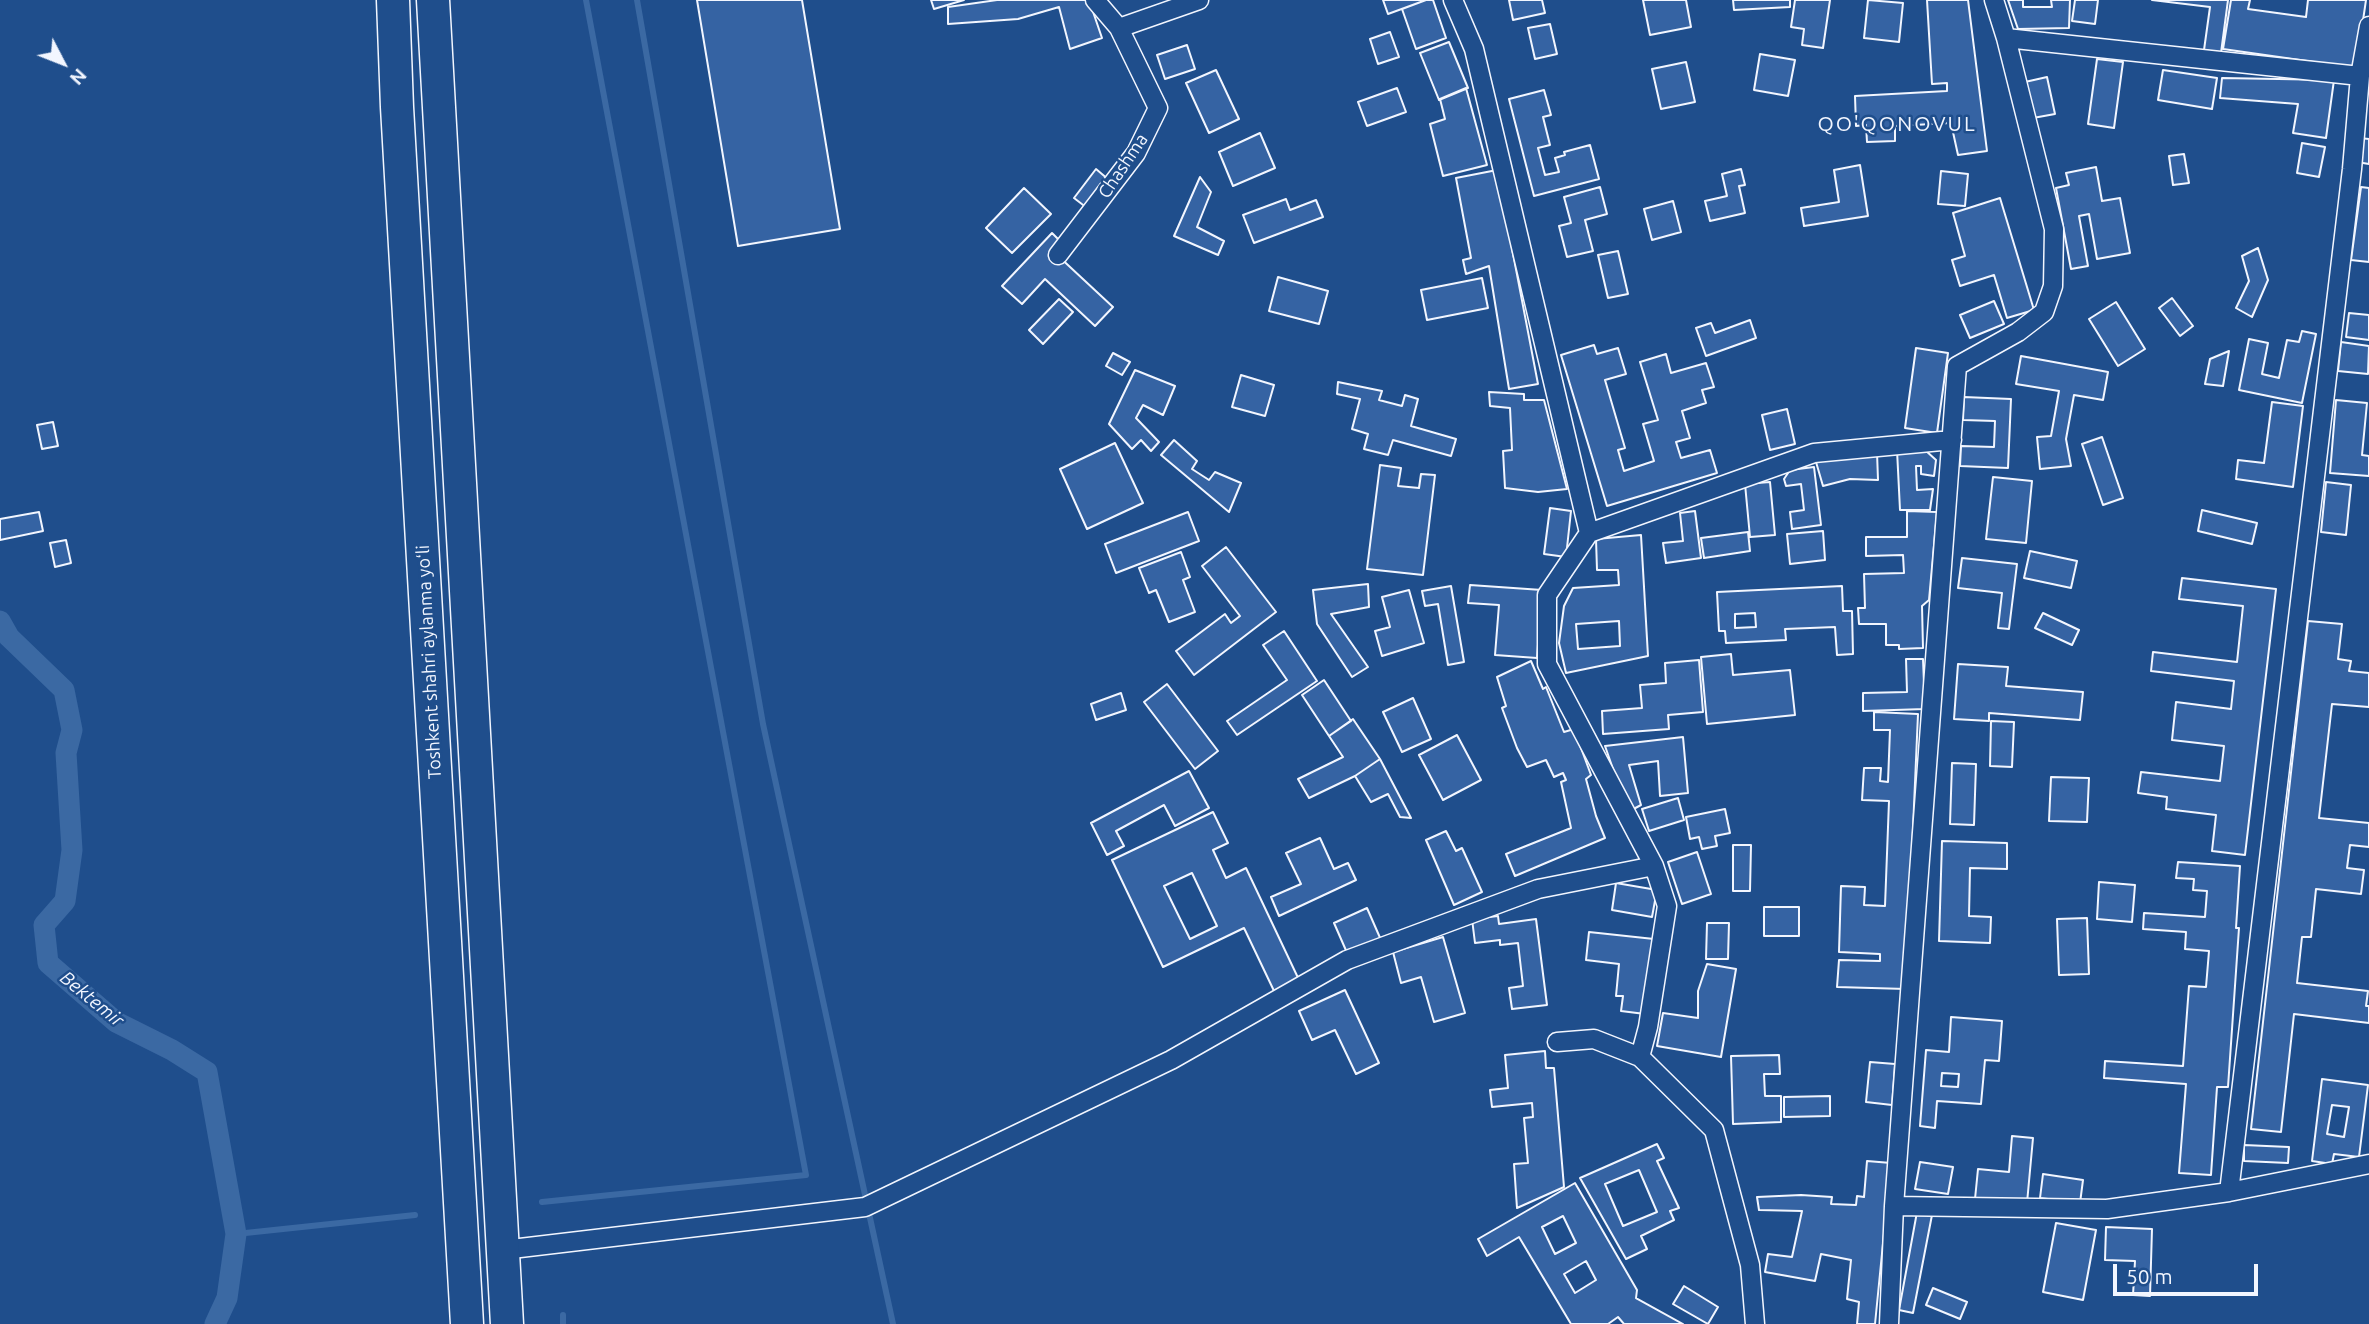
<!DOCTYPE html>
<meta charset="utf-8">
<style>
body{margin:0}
#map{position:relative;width:2369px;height:1324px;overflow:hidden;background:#1f4e8c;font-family:Ubuntu,sans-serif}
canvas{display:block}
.north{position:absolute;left:28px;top:28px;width:70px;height:70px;-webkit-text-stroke:5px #1f4e8c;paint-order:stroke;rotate:132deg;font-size:19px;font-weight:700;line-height:28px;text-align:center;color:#f2f6ff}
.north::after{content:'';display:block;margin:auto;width:24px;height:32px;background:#f2f6ff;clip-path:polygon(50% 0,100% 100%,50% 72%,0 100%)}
.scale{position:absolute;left:2113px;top:1264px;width:145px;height:32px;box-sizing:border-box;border:4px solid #f2f6ff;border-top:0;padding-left:9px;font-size:21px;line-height:24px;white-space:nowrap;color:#f2f6ff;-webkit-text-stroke:5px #1f4e8c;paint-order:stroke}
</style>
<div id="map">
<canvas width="2369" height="1324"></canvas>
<div class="north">N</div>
<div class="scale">50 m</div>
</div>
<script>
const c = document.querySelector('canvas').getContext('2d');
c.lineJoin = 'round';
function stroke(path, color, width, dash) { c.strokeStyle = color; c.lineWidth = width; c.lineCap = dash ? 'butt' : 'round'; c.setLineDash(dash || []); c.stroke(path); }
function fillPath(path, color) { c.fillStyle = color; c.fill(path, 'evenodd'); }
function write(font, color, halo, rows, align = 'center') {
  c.font = font + ' Ubuntu,sans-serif'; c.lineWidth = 5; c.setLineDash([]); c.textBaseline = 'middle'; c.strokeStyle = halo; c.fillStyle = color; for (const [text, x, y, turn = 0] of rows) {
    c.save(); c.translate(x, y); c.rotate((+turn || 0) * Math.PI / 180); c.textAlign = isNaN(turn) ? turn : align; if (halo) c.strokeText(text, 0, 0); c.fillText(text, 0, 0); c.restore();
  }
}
stroke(new Path2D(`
 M637 0 763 724 893 1324
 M542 1202 806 1175 586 0
 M236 1234 415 1215
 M563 1315V1324`), '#3b69a3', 6);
stroke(new Path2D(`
 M0 621 9 637 64 690 72 730 66 753 72 850 65 901 44 925 48 963 116 1022 172 1050 207 1072 236 1234 227 1298 215 1324`), '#3b69a3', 21);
const building = new Path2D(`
 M697 0H802L840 229 738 246Z
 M931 0H964L934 9Z
 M997 0H1089L1102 38 1070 49 1059 7 1018 19 948 24V7Z
 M1383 0H1426L1388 14Z
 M1426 0H1433L1446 38 1416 49 1402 9Z
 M1509 0H1542L1545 13 1513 20Z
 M1643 0H1686L1691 27 1650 35Z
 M1733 0H1790V7L1734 10Z
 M1795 0H1830L1823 48 1802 45 1804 29 1791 27Z
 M1868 0 1903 3 1899 42 1864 38Z
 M1927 0H1968L1987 151 1958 155 1951 123 1895 126V141L1867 142 1866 125 1856 126 1855 96 1947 91V83L1932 84Z
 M2008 0H2023V7H2052L2051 0H2070L2069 28 2018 29Z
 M2075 0H2098L2095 24 2072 21Z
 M2152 0H2228L2221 53 2204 50 2210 7Z
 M2231 0H2250L2248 9 2306 17 2308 0H2366L2356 68 2223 49Z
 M1550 24 1557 54 1535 59 1528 28Z
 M1390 32 1399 57 1378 64 1370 39Z
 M1449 42 1468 88 1439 100 1420 53Z
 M1187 45 1195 69 1165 79 1157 55Z
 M1760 54 1795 60 1788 96 1754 90Z
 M2097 59 2123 62 2114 128 2088 124Z
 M1686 62 1695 102 1661 109 1652 69Z
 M1216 70 1239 119 1209 133 1186 83Z
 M2163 70 2217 78 2212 109 2158 100Z
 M2047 77 2055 114 2033 118 2025 82Z
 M2222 78 2334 80 2326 138 2293 133 2298 104 2220 98Z
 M1397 88 1406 112 1367 126 1358 102Z
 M1466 88 1487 165 1443 176 1430 124 1445 119 1440 99Z
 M1544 90 1551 115 1543 117 1550 145 1538 148 1545 175 1559 172 1555 158 1565 155 1564 152 1590 145 1599 179 1534 196 1509 99Z
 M1260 133 1275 168 1233 186 1219 152Z
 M2360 138 2369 139V164L2357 162Z
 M2302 143 2325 147 2319 177 2297 173Z
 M2184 154 2189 183 2173 185 2169 156Z
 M1860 165 1868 216 1804 226 1801 208 1839 202 1834 170Z
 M2096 167 2102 201 2120 198 2130 253 2097 259 2089 214 2079 216 2088 266 2071 269 2056 188 2069 185 2066 173Z
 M1096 169 1109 180 1087 208 1074 198Z
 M1741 169 1745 185 1739 186 1745 213 1710 221 1705 201 1727 196 1722 174Z
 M1497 170 1538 384 1509 389 1489 266 1466 274 1463 260 1471 258 1456 178Z
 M1941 171 1968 174 1965 206 1938 204Z
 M1200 177 1211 192 1197 227 1224 241 1218 255 1174 236Z
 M1600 187 1607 214 1585 220 1593 251 1567 257 1559 226 1571 223 1564 197Z
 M2361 187 2369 188V262L2351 260Z
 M1024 188 1051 214 1012 253 986 228Z
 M2000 198 2034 310 2007 318 1994 275 1960 286 1952 260 1965 256 1953 213Z
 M1286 199 1290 210 1316 200 1323 217 1254 243 1243 215Z
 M1673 201 1681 232 1652 240 1644 209Z
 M1052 233 1063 244 1055 253 1113 307 1095 326 1045 279 1022 304 1002 286Z
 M2258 248 2268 280 2252 317 2236 308 2249 281 2242 256Z
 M1618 251 1628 294 1608 298 1598 255Z
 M1278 277 1328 291 1319 324 1269 311Z
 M1482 278 1488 308 1427 320 1421 290Z
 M2172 298 2193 326 2180 336 2159 308Z
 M1059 299 1073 312 1043 344 1029 330Z
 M1994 301 2004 324 1970 338 1960 315Z
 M2116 302 2145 349 2118 366 2089 319Z
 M2349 313 2369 315V340L2346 337Z
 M1750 320 1756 338 1706 356 1696 328 1711 323 1715 333Z
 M2302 331 2316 334 2302 403 2239 390 2249 339 2268 343 2262 374 2279 378 2287 340 2299 342Z
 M2341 342 2369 346 2368 374 2338 371Z
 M1594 345 1597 354 1618 348 1626 374 1605 380 1625 448 1618 450 1624 471 1654 461 1643 424 1658 420 1640 362 1666 354 1671 373 1706 363 1714 387 1702 390 1706 403 1682 411 1690 438 1676 442 1681 458 1710 450 1717 473 1607 506 1561 355Z
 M1916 348 1948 353 1937 433 1905 428Z
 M2229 351 2223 386 2205 384 2210 359Z
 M1113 353 1130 362 1122 375 1106 366Z
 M2021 356 2108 372 2103 400 2074 395 2066 439 2071 466 2040 469 2037 437 2051 436 2059 391 2016 384Z
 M1135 370 1175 386 1163 415 1143 405 1136 418 1159 442 1151 451 1141 440 1132 449 1109 424Z
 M1241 375 1274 385 1265 416 1232 407Z
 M1338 382 1382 391 1379 400 1402 406 1405 395 1418 399 1411 426 1456 439 1451 456 1393 440 1388 455 1364 449 1368 434 1352 429 1360 399 1337 394Z
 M1489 392 1524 394V400H1544L1567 489 1538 492 1505 488 1503 451 1512 450 1510 408 1490 406Z
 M1964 397 2011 399 2008 468 1960 466 1961 446 1994 447 1995 421 1963 420Z
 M2336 400 2367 403 2362 455 2369 456V476L2330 473Z
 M2272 402 2303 406 2293 487 2236 479 2238 460 2264 463Z
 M1787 409 1795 444 1770 450 1762 415Z
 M53 422 58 446 42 449 37 425Z
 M2102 437 2123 498 2103 505 2082 444Z
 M1174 440 1197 461 1192 469 1209 480 1215 472 1241 483 1229 512 1161 455Z
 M1115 443 1143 503 1087 529 1060 469Z
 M1897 450H1925L1936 460 1934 476 1921 474V466H1916L1917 490 1933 489 1930 510H1900Z
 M1877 452 1878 480 1850 479 1823 486 1816 462Z
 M1380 465 1401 468 1398 486 1419 488 1421 474 1435 475 1423 575 1367 569Z
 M1814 467 1821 525 1792 529 1790 512 1804 510 1801 484 1786 486 1784 479 1790 470Z
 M1993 477 2032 481 2026 543 1986 539Z
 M1770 482 1775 535 1750 537 1745 484Z
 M2326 482 2351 485 2346 535 2321 532Z
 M1550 508 1571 511 1566 557 1544 554Z
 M2202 510 2257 523 2252 544 2198 531Z
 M1695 511 1701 558 1666 563 1663 543 1683 541 1680 513Z
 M1907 511 1937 512 1929 600 1922 606 1923 648 1899 649V645H1886V624H1859L1858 608H1865L1864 574 1904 573 1903 555 1866 556V537H1907Z
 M39 512 43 531 0 540V519Z
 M1188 512 1199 541 1116 573 1105 544Z
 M1823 531 1825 560 1790 564 1787 534Z
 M1748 532 1750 551 1704 558 1701 538Z
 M1641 535 1648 656 1566 673 1559 643 1564 606 1573 588 1619 585 1618 570H1597L1596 539ZM1619 621 1620 646 1578 649 1576 624Z
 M66 540 71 563 55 567 50 543Z
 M1226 547 1276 612 1194 675 1176 651 1225 614 1231 623 1240 616 1202 566Z
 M2030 551 2077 561 2071 588 2024 578Z
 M1181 552 1190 577 1183 580 1195 612 1169 622 1156 590 1149 593 1139 568Z
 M1962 558 2017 564 2009 629 1998 628 2002 593 1958 588Z
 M2182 578 2276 589 2245 855 2212 851 2216 815 2166 809 2167 797 2138 793 2141 772 2220 781 2224 746 2172 740 2176 702 2231 709 2234 681 2151 671 2153 652 2237 662 2243 606 2179 599Z
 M1368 584 1369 607 1331 614 1368 667 1352 677 1317 624 1313 590Z
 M1470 585 1542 590 1537 658 1495 655 1499 605 1468 603Z
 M1451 586 1464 662 1448 665 1438 604 1425 606 1422 591Z
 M1842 586 1843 611H1852L1853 654 1837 655 1835 627 1785 629 1786 640 1726 643 1725 631H1719L1717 592ZM1755 613 1756 627 1735 628V614Z
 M1409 590 1424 643 1382 656 1375 631 1390 627 1382 597Z
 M2043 613 2079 630 2072 645 2035 628Z
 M2308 621 2342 624 2338 659 2351 661 2349 671 2369 673V707L2332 704 2319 818 2369 823V847L2350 845 2347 868 2364 870 2361 894 2316 889 2311 937H2302L2297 983 2368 991 2366 1006H2369V1023L2294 1014 2281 1132 2251 1129Z
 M1284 631 1317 681 1237 735 1227 721 1287 680 1263 645Z
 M1731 654 1733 675 1790 670 1795 715 1707 724 1701 657Z
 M1906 659H1923L1925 709 1863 711V693L1907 692Z
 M1699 660 1703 712 1668 715 1669 729 1603 734 1602 711 1642 708 1640 685 1666 683 1665 663Z
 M1531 661 1543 689 1546 687 1564 732 1574 729 1591 775 1586 779 1596 816 1605 838 1515 876 1506 854 1571 828 1561 782 1566 780 1563 773 1554 777 1546 760 1527 767 1517 748 1502 708 1506 706 1497 677Z
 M1958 664 2008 667 2006 686 2083 692 2080 720 1989 713V721L1954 719Z
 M1324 680 1351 721 1329 736 1302 695Z
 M1167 684 1218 751 1195 769 1144 702Z
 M1121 693 1126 710 1096 720 1091 704Z
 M1413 698 1431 739 1402 752 1383 712Z
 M1874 712 1918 714 1906 989 1837 987 1839 960 1880 961V954L1839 952 1841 886 1865 887 1864 905 1885 906 1889 801 1862 800 1864 768H1881L1880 781 1888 782 1890 730H1874Z
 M1353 719 1380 759 1355 776 1309 798 1298 779 1343 757 1329 736Z
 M1991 721 2014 722 2012 767 1990 766Z
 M1457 735 1481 780 1443 800 1419 755Z
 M1683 737 1688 793 1660 796 1658 761 1629 765 1641 805 1628 812 1605 746Z
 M1380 759 1411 818 1400 817 1388 794 1371 802 1355 776Z
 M1952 763 1976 764 1974 825 1950 824Z
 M1189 771 1209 808 1175 826 1164 805 1116 831 1124 846 1107 855 1091 823Z
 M2051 777 2089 778 2087 822 2049 821Z
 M1678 798 1684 820 1649 831 1642 809Z
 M1725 809 1730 833 1715 836 1717 846 1702 849 1699 837 1690 839 1686 817Z
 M1213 812 1228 843 1213 850 1226 878 1246 868 1300 982 1275 993 1244 928 1163 967 1112 860ZM1192 873 1217 926 1190 939 1164 886Z
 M1446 831 1456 851 1462 848 1482 892 1454 905 1426 840Z
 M1320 838 1334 869 1348 863 1356 880 1279 916 1271 897 1301 884 1286 853Z
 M1942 841 2007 843V869L1970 868 1969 916 1991 917 1990 943 1939 941Z
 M1733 845H1751L1750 891H1733Z
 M1697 852 1711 894 1682 904 1668 862Z
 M2178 862 2240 866 2236 928H2239L2228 1087H2217L2211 1175 2179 1173 2186 1084 2104 1078 2105 1061 2183 1066 2189 986 2206 987 2209 951 2185 949 2186 932 2143 929 2144 913 2205 917 2207 891 2193 890 2194 879 2176 878Z
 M2099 882 2135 885 2132 922 2097 919Z
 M1616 883 1657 890 1652 917 1612 910Z
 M1764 907H1799V936H1764Z
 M1367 908 1381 940 1348 955 1334 923Z
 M1498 916 1499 924 1536 919 1547 1005 1512 1009 1509 988 1523 986 1518 943 1500 945V940L1475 943 1472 919Z
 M2087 918 2089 974 2059 975 2057 919Z
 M1707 923H1729L1728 959H1706Z
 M1589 932 1654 939 1645 1014 1621 1011 1623 996H1616L1619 964 1586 960Z
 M1443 937 1465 1013 1434 1022 1421 977 1401 983 1393 952Z
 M1707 964 1736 969 1721 1057 1657 1046 1663 1013 1698 1018V991Z
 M1345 990 1379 1063 1356 1074 1335 1030 1312 1040 1299 1011Z
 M1951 1017 2002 1021 1999 1061 1985 1060 1981 1104 1937 1101 1935 1128 1920 1126 1926 1050 1949 1052ZM1942 1073 1959 1074 1958 1087 1941 1086Z
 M1545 1051 1546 1068H1554L1564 1187 1517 1208 1514 1164 1528 1163 1524 1118 1533 1117 1532 1103 1492 1107 1490 1090 1508 1088 1505 1055Z
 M1779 1055 1780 1074H1764L1765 1096H1781V1122L1733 1124 1731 1056Z
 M1870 1062 1895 1064 1892 1105 1866 1102Z
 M2322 1079 2368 1085 2359 1157 2334 1154 2332 1164 2312 1161ZM2332 1105 2349 1107 2344 1137 2327 1134Z
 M1830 1096V1116L1784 1117V1097Z
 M2012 1136 2033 1138 2027 1203 1975 1199 1978 1169 2009 1172Z
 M1657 1144 1664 1158 1657 1161 1679 1208 1670 1211 1674 1220 1641 1236 1647 1249 1626 1259 1580 1178ZM1639 1170 1657 1212 1623 1226 1605 1184Z
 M2244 1145 2289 1147 2288 1163 2244 1161Z
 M1867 1161 1891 1163 1875 1324H1857L1859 1302 1847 1299 1851 1260 1821 1254 1815 1281 1765 1272 1768 1254 1792 1257 1802 1211 1759 1210 1757 1197 1801 1195 1832 1197 1831 1204 1856 1205 1857 1196 1864 1197Z
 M1920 1162 1953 1167 1948 1194 1915 1189Z
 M2043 1174 2083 1180 2080 1203 2040 1198Z
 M1575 1183 1637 1290 1636 1298 1683 1324H1624L1618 1317 1608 1324H1571L1519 1237 1487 1256 1478 1239ZM1563 1216 1576 1243 1555 1254 1542 1227ZM1586 1261 1596 1280 1575 1293 1564 1274Z
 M1917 1212 1932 1215 1913 1313 1899 1310Z
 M2056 1223 2096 1230 2083 1300 2043 1292Z
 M2106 1227 2152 1229 2150 1296 2133 1295 2135 1261 2105 1260Z
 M1684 1286 1718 1307 1708 1324 1673 1304Z
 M1933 1288 1967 1302 1960 1319 1926 1305Z`);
fillPath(building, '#3563a3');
stroke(building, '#f2f6ff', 2);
const street = new Path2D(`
 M1453 0 1474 49 1589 533
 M1119 28 1199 0
 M2006 38 2360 76
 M1058 255 1136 153 1158 108 1119 28 1095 0
 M1557 1042 1594 1039 1640 1057
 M2229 1192 2352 169 2360 76 2369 26
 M1894 1206 2107 1209 2229 1192 2369 1164
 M503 1250 865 1207 1171 1060 1347 960 1538 889 1654 866
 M1755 1324 1750 1265 1714 1130 1640 1057 1648 1027 1667 906 1654 866 1547 664V595L1589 533 1814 453 1952 440
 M1889 1324 1894 1206 1957 366 2018 332 2044 312 2053 286 2054 229 2006 38 1994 0`);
const highway = new Path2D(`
 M393 0 397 107 467 1324
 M433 0 507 1324`);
stroke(street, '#f2f6ff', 21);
stroke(highway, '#f2f6ff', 35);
stroke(street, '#1f4e8c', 18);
stroke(highway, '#1f4e8c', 32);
write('18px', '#f2f6ff', '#1f4e8c', [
 ["Chashma",1123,166,-56],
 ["Toshkent shahri aylanma yoʻli",429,662,-93]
]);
write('italic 19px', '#f2f6ff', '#1f4e8c', [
 ["Bektemir",92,999,39]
]);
c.letterSpacing = '2px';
write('21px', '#f2f6ff', '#1f4e8c', [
 ["QO'QONOVUL",1897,124]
]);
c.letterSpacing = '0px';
</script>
